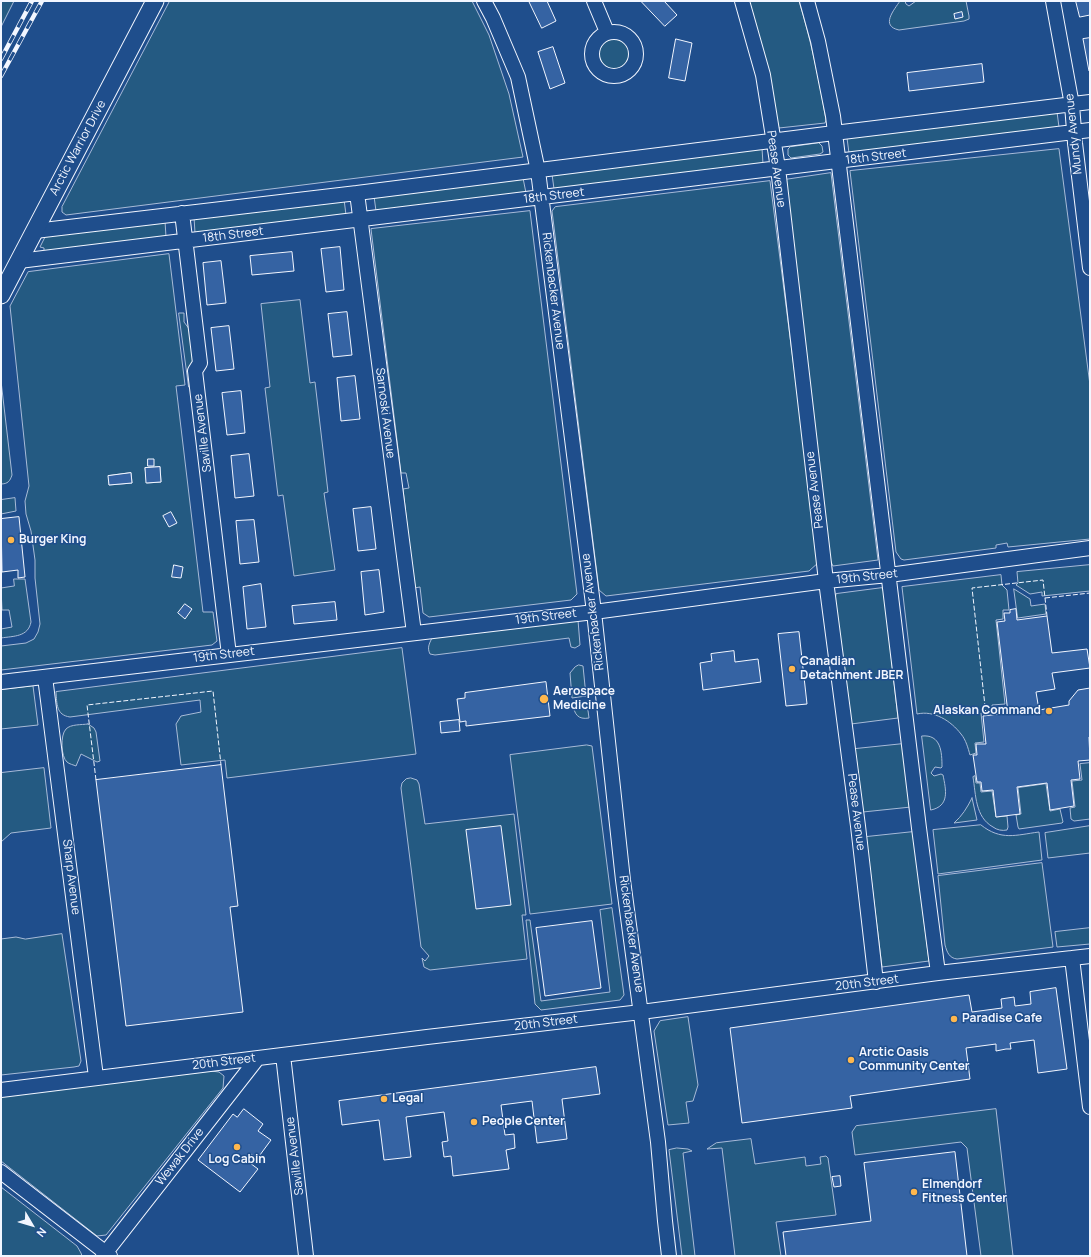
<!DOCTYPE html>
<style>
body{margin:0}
#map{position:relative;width:1091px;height:1257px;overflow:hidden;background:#1f4e8c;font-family:Manrope,sans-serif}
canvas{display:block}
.frame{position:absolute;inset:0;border:2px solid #f2f6ff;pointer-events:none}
.north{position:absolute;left:12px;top:1205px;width:40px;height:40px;-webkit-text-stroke:3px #1f4e8c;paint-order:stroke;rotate:128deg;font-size:11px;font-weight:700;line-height:16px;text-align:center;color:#f2f6ff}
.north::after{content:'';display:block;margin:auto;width:14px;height:18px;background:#f2f6ff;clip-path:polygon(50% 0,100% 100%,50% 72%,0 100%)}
</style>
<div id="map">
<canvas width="1091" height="1257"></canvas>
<div class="frame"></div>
<div class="north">N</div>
</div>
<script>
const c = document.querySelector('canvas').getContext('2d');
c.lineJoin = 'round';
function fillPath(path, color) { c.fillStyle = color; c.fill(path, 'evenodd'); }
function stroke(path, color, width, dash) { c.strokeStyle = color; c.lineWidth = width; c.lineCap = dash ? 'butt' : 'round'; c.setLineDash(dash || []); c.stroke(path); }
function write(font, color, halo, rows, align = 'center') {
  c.font = font + ' Manrope,sans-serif'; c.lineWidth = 3; c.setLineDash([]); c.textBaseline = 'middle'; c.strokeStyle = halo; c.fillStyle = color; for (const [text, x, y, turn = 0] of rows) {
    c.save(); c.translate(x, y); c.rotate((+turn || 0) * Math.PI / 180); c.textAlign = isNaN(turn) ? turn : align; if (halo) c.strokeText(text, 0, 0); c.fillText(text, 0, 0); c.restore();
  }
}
const green = new Path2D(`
 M1 1H14L1 27Z
 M170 1H472L489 35 509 94 523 157 66 215 62 212V207Z
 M748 1H799C811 40 819 79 826 120L825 123 779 128 778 126Z
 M900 1H905L906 4 909 6 916 1H966L969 16V19L964 21 899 30C880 26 894 10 900 1Z
 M599 54a16 16 0 1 1 32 0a16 16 0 1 1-32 0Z
 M1057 112 1059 127 849 153 847 138Z
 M819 143 822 146 823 152 820 154 791 158 788 155V149L790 147Z
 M762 148 763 164 554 189 552 174Z
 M1059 149 1090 385V539L1008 547 1007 543 996 545V548L904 560 901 559 896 552 850 171Z
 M831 173 878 560 833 566 830 560 784 180Z
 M523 178 526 193 376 211 374 196Z
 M770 181 819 562 809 571 606 596 599 590 552 211 555 207Z
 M344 199 346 215 195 233 194 217Z
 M530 211 577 594 571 600 429 617 423 613 420 587 414 588 403 489 409 488 406 473H401L371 229Z
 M165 221 166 237 44 252V248L40 247 46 235Z
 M169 254 185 385 176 386 203 612H213L217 641 212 645 1 670V646L26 643 34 639 38 632 40 624 35 578V560L31 531 26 514 25 501 29 486 10 306 28 272ZM160 467 161 482 147 483 145 468ZM131 473 132 483 109 485V476Z
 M300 300 310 383 315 382 328 492 324 493 335 570 294 576 283 495 278 496 265 388 270 387 261 304Z
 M179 313H184V322L193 334 192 387H189Z
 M1 381 12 475C10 481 8 484 1 484Z
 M15 498 16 511 1 514V500Z
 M1090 565V591L1042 596V592L1030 594 1016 585 1018 583 1017 572Z
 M1001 575 1002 585 1007 590 1009 610H1003V619L996 620 1005 704 992 705 993 712 981 713 984 742 975 743 976 753 970 755C968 748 966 740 961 734 951 721 934 710 917 714L902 587Z
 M14 579H25L31 622C28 637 14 636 1 638V629L12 627 9 610H2L1 588 14 586Z
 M882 588 884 592 898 718 851 724 835 599 836 594Z
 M1014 589 1030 599 1031 606 1045 604 1046 614 1018 618Z
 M578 620 580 645 575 648 571 647 569 638 435 655 430 654C427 648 429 644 432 638Z
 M402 648 416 754 227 778 225 760 181 765 176 724 181 716 201 712 200 700 70 717C56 715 57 704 56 692Z
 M579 665 583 666 586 696 572 698 570 673 575 667Z
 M33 686 38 725 1 729V690Z
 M587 703 589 718C578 720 574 714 573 704Z
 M88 724 94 728 96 732 100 761 97 762 81 754 76 766C74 765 69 764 67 762 61 757 60 735 66 729 71 724 81 725 88 724Z
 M922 736C941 734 942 752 942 767L941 768 935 767 931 773 934 776 941 774 943 775C946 790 950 806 931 810Z
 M903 744 911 807 863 812 855 749Z
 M587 745 592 746 612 904 530 914 510 755Z
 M1090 763V819L1074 821 1071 819 1070 808 1075 807 1072 781 1082 780 1080 764Z
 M44 768 51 828 11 833 1 842V773Z
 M975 776 976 783H980L981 792 992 791 996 817 1007 816 1008 827 1007 830C1002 831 997 830 993 827 975 817 976 795 973 777Z
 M411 778 417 780 419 784 425 824 514 814 526 915H522L527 959 430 970 424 967 422 958 425 961 429 956 421 947 401 788 402 783 406 779Z
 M1046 784 1050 811 1060 809 1063 822 1062 823 1019 829 1018 827 1016 815 1021 814 1018 788Z
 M972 798 977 820 954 823C962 816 967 808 972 798Z
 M981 825C1001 841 1016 835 1039 832L1042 860 938 874 933 830Z
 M1090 826V853L1048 858 1045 833Z
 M913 832 929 961 882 967 866 837Z
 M1042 863 1053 947 957 959C949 958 947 952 945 945L938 876Z
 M612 908 624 995 620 1000 541 1010 535 1004 526 920H530L541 1001 610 992 600 910Z
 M1090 928V944L1057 947 1055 932Z
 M62 934 81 1061 79 1066 74 1067 1 1075V939L16 937 25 939Z
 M688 1017 698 1085 693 1101 686 1102 689 1123 668 1125 654 1031 660 1021Z
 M211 1071 219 1072 224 1076 223 1088 106 1235 97 1236 1 1161V1097Z
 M996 1109 1013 1256H981L967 1148 961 1142 855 1155 852 1132 856 1126Z
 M751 1139 755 1164 805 1157 806 1166 821 1164 820 1157 826 1156 828 1158 836 1215 776 1222 781 1256H735L722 1148 707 1149 716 1143Z
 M677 1148 688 1149 692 1151 683 1153 695 1256H682L669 1150Z
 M1 1187 77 1246 81 1253 82 1256H1Z`);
fillPath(green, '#245a82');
stroke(green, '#a8bbd7', 1);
const building = new Path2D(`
 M529 1H547L556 21 542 28Z
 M641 1H664L677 15 665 26Z
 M1076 1H1090V15L1080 17Z
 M962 12 963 17 955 19 954 14Z
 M1090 38V71H1089L1083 39Z
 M676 39 692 43 685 81 669 78Z
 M553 47 565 83 550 89 538 52Z
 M982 64 984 82 909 91 907 73Z
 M340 247 344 290 326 292 321 249Z
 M292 252 294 271 252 275 250 256Z
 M221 261 226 303 207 305 203 263Z
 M347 312 352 355 333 357 328 314Z
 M229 326 234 369 216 371 211 328Z
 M355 376 360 419 341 421 337 378Z
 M241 391 245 433 227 435 222 393Z
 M249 454 254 496 235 498 231 456Z
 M148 459H154V466H148Z
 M160 467 161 482 146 483 145 468Z
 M131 473 132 483 109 485 108 476Z
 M371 507 376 549 358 551 353 509Z
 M171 512 177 523 169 527 163 516Z
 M19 517 25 577 18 578V570L2 572 1 519Z
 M254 520 259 562 240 564 236 521Z
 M174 565 183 567 181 578 172 577Z
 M379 570 384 612 365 615 361 572Z
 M261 584 266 627 247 629 243 587Z
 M335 602 337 620 294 624 292 606Z
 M185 604 192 609 185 619 178 613Z
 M1016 609 1017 620 1047 616 1052 653 1087 649 1090 668 1052 673 1055 689 1036 692 1039 710 1069 705V701L1078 690 1090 688V736L1089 737 1090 760 1078 761 1080 779 1071 780 1074 806 1050 810 1047 783 1017 787 1020 814 996 817 993 790 982 791 981 782H977L973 755H977L976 744H986L983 716 1008 713 997 622 1005 621 1004 613H1010V610Z
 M799 632 807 704 786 706 778 634Z
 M734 651 735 662 758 659 761 682 703 690 700 663 712 661 711 654Z
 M546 682 550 716 466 726V721L460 722 457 699 465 698V693Z
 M459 720 460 731 441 733 440 722Z
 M221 765 238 906 230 907 243 1012 126 1026 96 780Z
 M501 826 511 905 476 909 466 830Z
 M592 921 601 988 545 996 536 928Z
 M1056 988 1067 1069 1038 1073 1034 1040 1010 1043 1011 1049H1006L996 1051V1044L966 1048 970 1079 850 1096 852 1108 742 1123 730 1028 969 995 972 1012 1002 1008 1001 999 1014 997 1015 1006 1031 1004 1030 992Z
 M596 1067 600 1094 562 1099 567 1139 537 1143 532 1101 501 1105 505 1135 514 1134 515 1148 506 1150 509 1169 453 1176 451 1156 444 1157 442 1142 448 1141 444 1112 406 1117 411 1157 384 1160 379 1120 342 1125 339 1101Z
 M244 1109 263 1124 258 1131 271 1140 257 1159 251 1154 246 1160 258 1169 240 1192 198 1160 233 1114 237 1117Z
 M955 1152 967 1256H786L783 1232 871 1221 864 1163Z
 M840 1176 841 1186 834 1187 832 1177Z`);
fillPath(building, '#3563a3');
stroke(building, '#f2f6ff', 1);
const minor = new Path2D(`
 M484 1 493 18 518 77 538 171 594 612 623 880 658 1142 665 1221 669 1256
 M594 1 607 32
 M742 1 763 75 778 168 826 581 858 826 876 982
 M807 1 818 41 833 116 919 828 938 973
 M1053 1 1072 105 1075 143 1090 268
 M592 54a22 22 0 1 1 44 0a22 22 0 1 1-44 0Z
 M357 193 414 633
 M182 213 200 363 195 371 229 655
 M35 231 357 193 834 133 1090 102
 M19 261 1090 130
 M45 677 96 1077
 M1 682 594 612 826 581 889 575 1090 548
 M1072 958 1090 1107
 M283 1055 306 1256
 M1 1090 427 1037 641 1012 938 973 1090 956
 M1 1172 110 1256
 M103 1256 257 1059`);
const major = new Path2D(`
 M1 295 155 1`);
stroke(minor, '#f2f6ff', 16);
stroke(major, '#f2f6ff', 19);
stroke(minor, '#1f4e8c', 14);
stroke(major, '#1f4e8c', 17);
const rail = new Path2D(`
 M1 59 32 1
 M1 76 42 1`);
stroke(rail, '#f2f6ff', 4.5);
stroke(rail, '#1f4e8c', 3, [9]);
stroke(new Path2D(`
 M1045 598 1090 593
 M986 715 972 588 1043 580 1047 616
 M96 780 87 705 213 691 221 765`), '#f2f6ff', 1, [5, 2]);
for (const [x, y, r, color] of [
 [11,540,4,"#ffb74d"],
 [792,669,4,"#ffb74d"],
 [544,699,5,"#ffb74d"],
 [1049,711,4,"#ffb74d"],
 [954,1019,4,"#ffb74d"],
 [851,1060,4,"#ffb74d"],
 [384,1099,4,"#ffb74d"],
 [474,1122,4,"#ffb74d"],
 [237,1147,4,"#ffb74d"],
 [914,1192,4,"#ffb74d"]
]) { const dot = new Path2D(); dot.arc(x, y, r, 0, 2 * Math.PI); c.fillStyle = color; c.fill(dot); stroke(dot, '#1f4e8c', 1.5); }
write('12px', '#f2f6ff', '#1f4e8c', [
 ["Mundy Avenue",1074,134,-96],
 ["Arctic Warrior Drive",78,148,-62],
 ["18th Street",876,157,-7],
 ["Pease Avenue",776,169,82],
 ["18th Street",554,196,-7],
 ["18th Street",233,235,-7],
 ["Rickenbacker Avenue",553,291,83],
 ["Sarnoski Avenue",385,413,83],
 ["Saville Avenue",203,433,-97],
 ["Pease Avenue",815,490,-97],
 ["19th Street",867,577,-6],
 ["Rickenbacker Avenue",593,612,-97],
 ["19th Street",546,617,-7],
 ["19th Street",224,655,-7],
 ["Pease Avenue",856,812,83],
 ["Sharp Avenue",71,877,83],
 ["Rickenbacker Avenue",631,934,82],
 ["20th Street",867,983,-7],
 ["20th Street",546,1023,-7],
 ["20th Street",224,1062,-7],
 ["Saville Avenue",295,1156,-97],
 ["Wewak Drive",180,1157,-52]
]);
write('bold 12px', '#f2f6ff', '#1f4e8c', [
 ["Burger King",19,540],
 ["Canadian",800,662],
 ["Detachment JBER",800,676],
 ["Aerospace",553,692],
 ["Medicine",553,706],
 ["Alaskan Command",1041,711,"right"],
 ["Paradise Cafe",962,1019],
 ["Arctic Oasis",859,1053],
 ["Community Center",859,1067],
 ["Legal",392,1099],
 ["People Center",482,1122],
 ["Log Cabin",237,1160,"center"],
 ["Elmendorf",922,1185],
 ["Fitness Center",922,1199]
], 'left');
</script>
